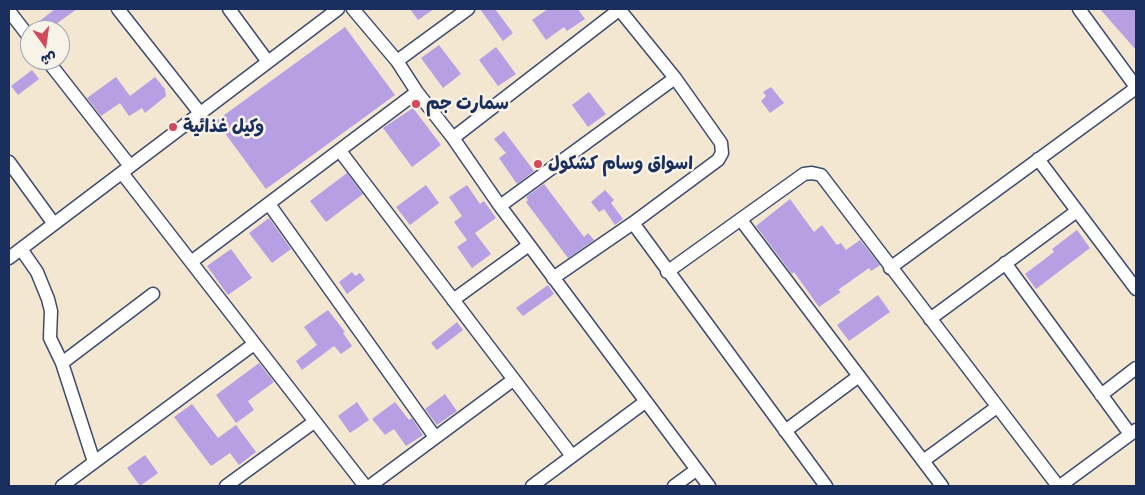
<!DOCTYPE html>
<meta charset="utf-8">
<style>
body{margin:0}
#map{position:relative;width:1145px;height:495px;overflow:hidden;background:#f4e7d1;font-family:Itim,"Playpen Sans Arabic",sans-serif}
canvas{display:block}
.frame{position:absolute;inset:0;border:10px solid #1b2f5e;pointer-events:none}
.north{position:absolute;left:20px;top:20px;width:50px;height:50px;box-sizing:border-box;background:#f7f3e8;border:1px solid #9fa5b1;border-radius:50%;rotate:166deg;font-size:14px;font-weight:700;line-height:20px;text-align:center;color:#1b2f5e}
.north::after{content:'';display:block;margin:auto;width:18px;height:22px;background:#d1495b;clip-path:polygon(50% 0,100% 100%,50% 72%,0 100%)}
</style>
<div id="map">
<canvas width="1145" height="495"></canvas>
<div class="frame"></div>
<div class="north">ش</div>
</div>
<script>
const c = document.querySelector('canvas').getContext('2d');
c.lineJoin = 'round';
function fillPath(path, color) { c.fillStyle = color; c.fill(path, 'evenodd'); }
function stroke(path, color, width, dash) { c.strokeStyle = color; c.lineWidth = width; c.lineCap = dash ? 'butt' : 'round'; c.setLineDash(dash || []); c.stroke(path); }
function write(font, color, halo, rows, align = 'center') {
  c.font = font + ' Itim,"Playpen Sans Arabic",sans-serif'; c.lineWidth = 5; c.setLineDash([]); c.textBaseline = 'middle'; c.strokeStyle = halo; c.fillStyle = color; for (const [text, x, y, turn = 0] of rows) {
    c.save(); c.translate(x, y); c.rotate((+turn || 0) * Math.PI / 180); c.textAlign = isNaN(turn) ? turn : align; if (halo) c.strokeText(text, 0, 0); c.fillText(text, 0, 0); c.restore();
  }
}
fillPath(new Path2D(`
 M55 9H77L56 24 60 30H34L32 27Z
 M410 9H434L418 20Z
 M480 9H495L513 33 503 41Z
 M548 9H578L585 19 567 31 564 27 546 40 532 20Z
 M1100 9H1136V50Z
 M345 27 395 95 266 189 216 121Z
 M439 45 461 74 443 88 421 58Z
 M496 47 516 74 498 86 479 60Z
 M32 70 39 79 18 95 11 86Z
 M116 77 130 96 155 77 165 89 166 96 145 113 142 108 129 116 120 103 101 116 87 98Z
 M771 87 784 103 770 113 761 101 766 96 763 92Z
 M589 92 606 114 588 127 572 105Z
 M413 108 441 145 412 167 383 128Z
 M504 131 534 171 517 184 499 158 506 153 494 139Z
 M347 173 363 194 326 222 310 201Z
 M544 184 584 237 588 233 594 240 568 258 526 202 528 200 526 197Z
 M426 185 439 203 410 225 396 207Z
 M467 185 480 204 484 201 496 218 475 233 491 254 472 268 457 247 467 240 454 222 462 216 449 197Z
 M605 190 614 200 611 203 623 219 615 225 604 209 599 212 591 202Z
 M790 199 814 232 822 225 837 245 841 243 846 250 860 240 880 265 871 271 869 268 838 290 841 292 819 307 794 272 792 274 756 226Z
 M269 218 291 249 272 263 249 233Z
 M1077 230 1090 248 1036 289 1025 274 1054 252 1052 249Z
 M231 249 252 278 228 295 207 266Z
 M352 272 355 276 360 273 365 280 347 294 339 282Z
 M548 285 554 294 523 316 516 308Z
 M878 295 890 312 849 341 837 325Z
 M328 310 345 332 343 333 352 346 341 354 334 346 302 370 296 361 317 345 304 327Z
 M457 322 463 330 437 350 431 343Z
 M259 363 274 382 248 401 254 410 236 423 216 395Z
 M445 394 457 411 437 425 425 409Z
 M357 402 369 420 350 433 338 416Z
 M395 402 409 420 412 418 423 435 406 446 394 429 385 435 372 419Z
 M192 404 218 438 236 425 256 452 239 465 230 453 211 466 174 417Z
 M145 455 158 473 140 486 127 468Z`), '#b69fe3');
const minor = new Path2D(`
 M118 9 200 113
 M229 9 268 62
 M353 9 397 61 417 92 453 138 500 206 709 486
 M1079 9 1136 87
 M9 11 30 38
 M47 60 130 166
 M397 61 468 9
 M453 138 620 9
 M340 151 572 456
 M1038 159 1136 289
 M9 162 54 224
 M122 173 365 486
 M269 204 435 437
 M500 206 675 78
 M741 220 942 486
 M633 223 826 486
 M21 249 37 272 48 299 51 311 50 338 62 363 94 462
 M9 258 338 9
 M191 262 417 92
 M1005 263 1130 434
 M890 268 1136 88
 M667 272 804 174 812 173 821 175 1058 486
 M553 278 633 223 718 160 722 153 721 143 675 78 619 9
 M453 300 529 245
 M930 319 1077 211
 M62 363 153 294
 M1101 395 1136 368
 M785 431 859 376
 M923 461 997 407
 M62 486 254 344
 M226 486 314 422
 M370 486 513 380
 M532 486 645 402
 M674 486 696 470
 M1060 486 1136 430`);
stroke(minor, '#3c4b6f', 15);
stroke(minor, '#fff', 12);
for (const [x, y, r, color] of [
 [416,104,5,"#d1495b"],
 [173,127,5,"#d1495b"],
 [538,164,5,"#d1495b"]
]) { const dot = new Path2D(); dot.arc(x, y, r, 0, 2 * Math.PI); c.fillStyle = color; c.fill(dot); stroke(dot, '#f7f3e8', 2); }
write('bold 18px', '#1b2f5e', '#f7f3e8', [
 ["سمارت جم",426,104],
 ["وكيل غذائية",183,127],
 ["اسواق وسام كشكول",548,164]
], 'left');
</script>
